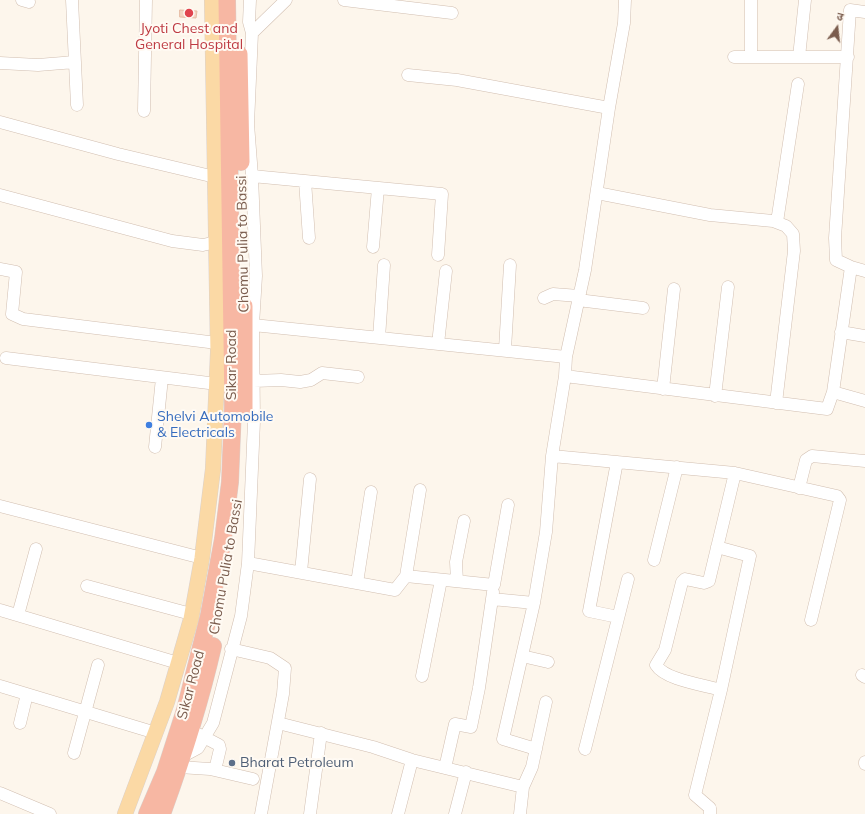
<!DOCTYPE html>
<meta charset="utf-8">
<style>
body{margin:0}
#map{position:relative;width:865px;height:814px;overflow:hidden;background:#fdf6ec;font-family:Mulish,"Noto Sans Devanagari",sans-serif}
canvas{display:block}
.north{position:absolute;left:817px;top:8px;width:40px;height:40px;-webkit-text-stroke:3px #fffaf3;paint-order:stroke;rotate:15deg;font-size:11px;font-weight:700;line-height:16px;text-align:center;color:#7a5c4d}
.north::after{content:'';display:block;margin:auto;width:14px;height:18px;background:#7a5c4d;clip-path:polygon(50% 0,100% 100%,50% 72%,0 100%)}
</style>
<div id="map">
<canvas width="865" height="814"></canvas>
<div class="north">उ</div>
</div>
<script>
const c = document.querySelector('canvas').getContext('2d');
c.lineJoin = 'round';
function fillPath(path, color) { c.fillStyle = color; c.fill(path, 'evenodd'); }
function stroke(path, color, width, dash) { c.strokeStyle = color; c.lineWidth = width; c.lineCap = dash ? 'butt' : 'round'; c.setLineDash(dash || []); c.stroke(path); }
function write(font, color, halo, rows, align = 'center') {
  c.font = font + ' Mulish,sans-serif'; c.lineWidth = 4; c.setLineDash([]); c.textBaseline = 'middle'; c.strokeStyle = halo; c.fillStyle = color; for (const [text, x, y, turn = 0] of rows) {
    c.save(); c.translate(x, y); c.rotate((+turn || 0) * Math.PI / 180); c.textAlign = isNaN(turn) ? turn : align; if (halo) c.strokeText(text, 0, 0); c.fillText(text, 0, 0); c.restore();
  }
}
const building = new Path2D(`
 M180 10 197 11 196 18 180 17Z`);
fillPath(building, '#f3d5c3');
stroke(building, '#e6bba3', 1);
const minor = new Path2D(`
 M22 0 29 2
 M72 0 77 105
 M344 0 452 13
 M751 0V57
 M252 33 286 0
 M734 57H848
 M799 57 805 0
 M0 63 38 65 75 62
 M408 75 457 80 609 108
 M144 111 146 0
 M0 122 118 154 215 177
 M252 176 442 194 438 255
 M305 181 309 238
 M597 193 710 215 773 221 786 226 793 234 794 251 776 403
 M0 195 172 241 203 245 216 242
 M777 222 798 84
 M373 247 378 188
 M851 267 836 260 835 238 850 10 865 12
 M0 269 16 272 12 314 23 319 217 343
 M544 298 553 294 579 296
 M578 300 643 308
 M253 325 566 357 565 376 552 456 546 532 534 603
 M841 332 865 336
 M379 338 384 265
 M438 344 446 271
 M505 349 510 265
 M566 357 585 270 609 108 624 23 625 0
 M6 358 217 384
 M565 376 827 409 833 392 865 401
 M254 381 281 380 300 382 311 380 322 373 358 377
 M663 389 674 289
 M833 392 851 267 865 271
 M715 396 728 287
 M155 447 162 378
 M552 456 735 473 837 496 840 500 811 620
 M617 462 589 611 618 617
 M799 488 806 460 812 456 865 461
 M0 506 202 558
 M654 560 677 467
 M248 563 395 590 406 576 494 585 508 505
 M301 572 310 479
 M406 576 420 490
 M457 581 456 562 464 521
 M357 583 371 492
 M87 586 191 614
 M492 599 534 603 503 739 536 749
 M0 610 178 663
 M18 615 36 549
 M231 649 270 658 285 668 283 694 261 814
 M522 656 548 662
 M862 675 865 677
 M422 676 441 580
 M0 686 156 733
 M721 690C704 685 665 680 656 665L665 650 682 582 685 579 704 583 709 581 735 473
 M20 723 27 694
 M278 723 373 747 412 760 523 787
 M198 734 219 745 220 749 215 770
 M585 749 628 579
 M74 753 98 665
 M183 756 198 748 213 723 241 616 248 563 254 421 253 325 256 276 252 176 248 124 252 33 249 22 250 0
 M865 762V764
 M179 767 210 769 253 779
 M445 768 455 724 471 727 479 688 493 592
 M0 793 50 814
 M310 814 321 733
 M398 814 412 760
 M455 814 466 772
 M520 814 523 787 532 767 546 702
 M710 814V808L695 795 721 690 750 556 717 547`);
const major = new Path2D(`
 M125 814 167 702 191 619 202 558 213 469 218 352 212 0`);
const highway = new Path2D(`
 M239 54 241 162
 M244 410V306
 M147 814 165 772 185 710 209 615 223 539 230 482 233 407 227 0
 M162 814C182 759 200 703 213 646`);
stroke(minor, '#d1beb0', 13);
stroke(major, '#dad1cd', 16);
stroke(highway, '#dad1cd', 18);
stroke(minor, '#fff', 12);
stroke(major, '#fbd9a5', 15);
stroke(highway, '#f7b7a3', 17);
for (const [x, y, r, color] of [
 [189,13,5,"#e0444e"],
 [149,425,4,"#3f7fe0"],
 [232,763,4,"#5c6f8a"]
]) { const dot = new Path2D(); dot.arc(x, y, r, 0, 2 * Math.PI); c.fillStyle = color; c.fill(dot); stroke(dot, '#fffaf3', 1.5); }
write('14px', '#be3a42', '#fffaf3', [
 ["Jyoti Chest and",189,29],
 ["General Hospital",189,45]
]);
write('14px', '#7a5c4d', '#fffaf3', [
 ["Chomu Pulia to Bassi",243,244,-91],
 ["Sikar Road",232,365,-90],
 ["Chomu Pulia to Bassi",226,567,-80],
 ["Sikar Road",191,685,-75]
]);
write('14px', '#366cbe', '#fffaf3', [
 ["Shelvi Automobile",157,417],
 ["& Electricals",157,433]
], 'left');
write('14px', '#4e5e75', '#fffaf3', [
 ["Bharat Petroleum",240,763]
], 'left');
</script>
